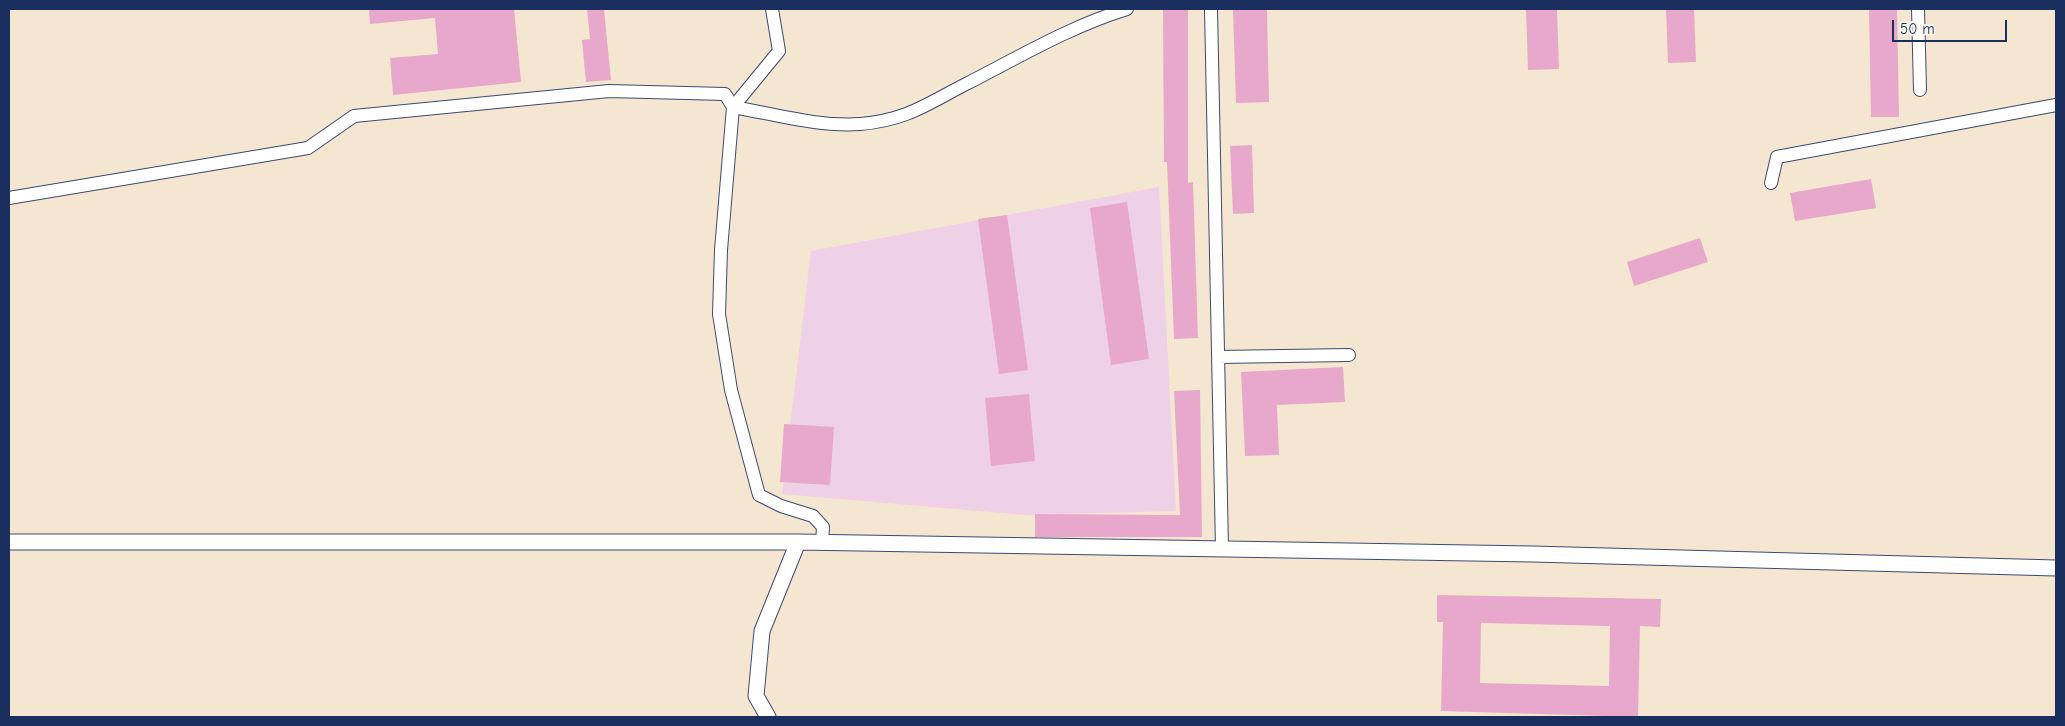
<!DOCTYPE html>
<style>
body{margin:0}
#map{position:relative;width:2065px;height:726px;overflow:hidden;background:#f5e6d1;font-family:"Comic Neue",sans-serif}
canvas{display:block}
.frame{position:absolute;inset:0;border:10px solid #1b2f5e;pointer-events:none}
.scale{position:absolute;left:1892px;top:20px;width:115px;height:22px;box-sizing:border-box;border:2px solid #1b2f5e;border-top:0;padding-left:6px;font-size:15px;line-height:18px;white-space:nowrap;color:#1b2f5e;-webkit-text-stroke:4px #f7f3e8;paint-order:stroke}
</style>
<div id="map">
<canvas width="2065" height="726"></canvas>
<div class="frame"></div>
<div class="scale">50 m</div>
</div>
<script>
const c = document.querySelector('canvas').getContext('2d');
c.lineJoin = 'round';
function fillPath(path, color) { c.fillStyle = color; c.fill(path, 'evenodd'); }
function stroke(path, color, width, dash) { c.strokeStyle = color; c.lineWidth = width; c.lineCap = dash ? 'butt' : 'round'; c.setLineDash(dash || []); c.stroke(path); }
fillPath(new Path2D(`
 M1159 187 1176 511 1025 515 782 494 811 251Z`), '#eed0e7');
fillPath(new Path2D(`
 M369 9H514L521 82 393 95 390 58 438 54 435 18 370 24Z
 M587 9H604L611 80 586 82 582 40 590 39Z
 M1163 9H1188V183L1193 182 1198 338 1174 339 1167 162H1164Z
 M1233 9H1267L1269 102 1236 103Z
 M1526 9H1557L1559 69 1528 70Z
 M1666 9H1694L1696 62 1668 63Z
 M1869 9H1897L1899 117H1871Z
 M1252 145 1254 213 1233 214 1230 146Z
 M1871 179 1876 208 1795 221 1790 193Z
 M1127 202 1149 359 1111 365 1090 208Z
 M1007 215 1028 370 999 374 978 219Z
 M1700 238 1708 262 1634 286 1627 262Z
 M1343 367 1345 402 1277 405 1279 455 1245 456 1241 372Z
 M1200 390 1202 537H1035V514L1180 515 1174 391Z
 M1029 394 1035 461 991 466 985 398Z
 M784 424 834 427 830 485 780 482Z
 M1437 595 1661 599 1660 627 1640 626 1638 717 1441 711 1443 622H1437ZM1481 623 1610 626 1609 686 1480 683Z`), '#e8a8cb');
const minor = new Path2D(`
 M1211 9 1222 548
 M1918 9 1920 90
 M733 107C774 114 818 127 860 124 907 120 927 104 966 84 1019 57 1071 26 1127 9
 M733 107 779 51 772 9
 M1771 183 1777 157 2056 105
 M9 198 308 148 354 116 609 91 725 94 733 107 721 250 719 314 731 390 759 495 781 506 813 516 823 527 822 543
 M1218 357 1349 355`);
const tertiary = new Path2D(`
 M9 542H798L1532 554 2056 568
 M768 717 756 696 762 631 798 542`);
stroke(minor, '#3c4a6f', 14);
stroke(tertiary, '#3c4a6f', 17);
stroke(minor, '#fff', 12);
stroke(tertiary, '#fff', 15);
</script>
